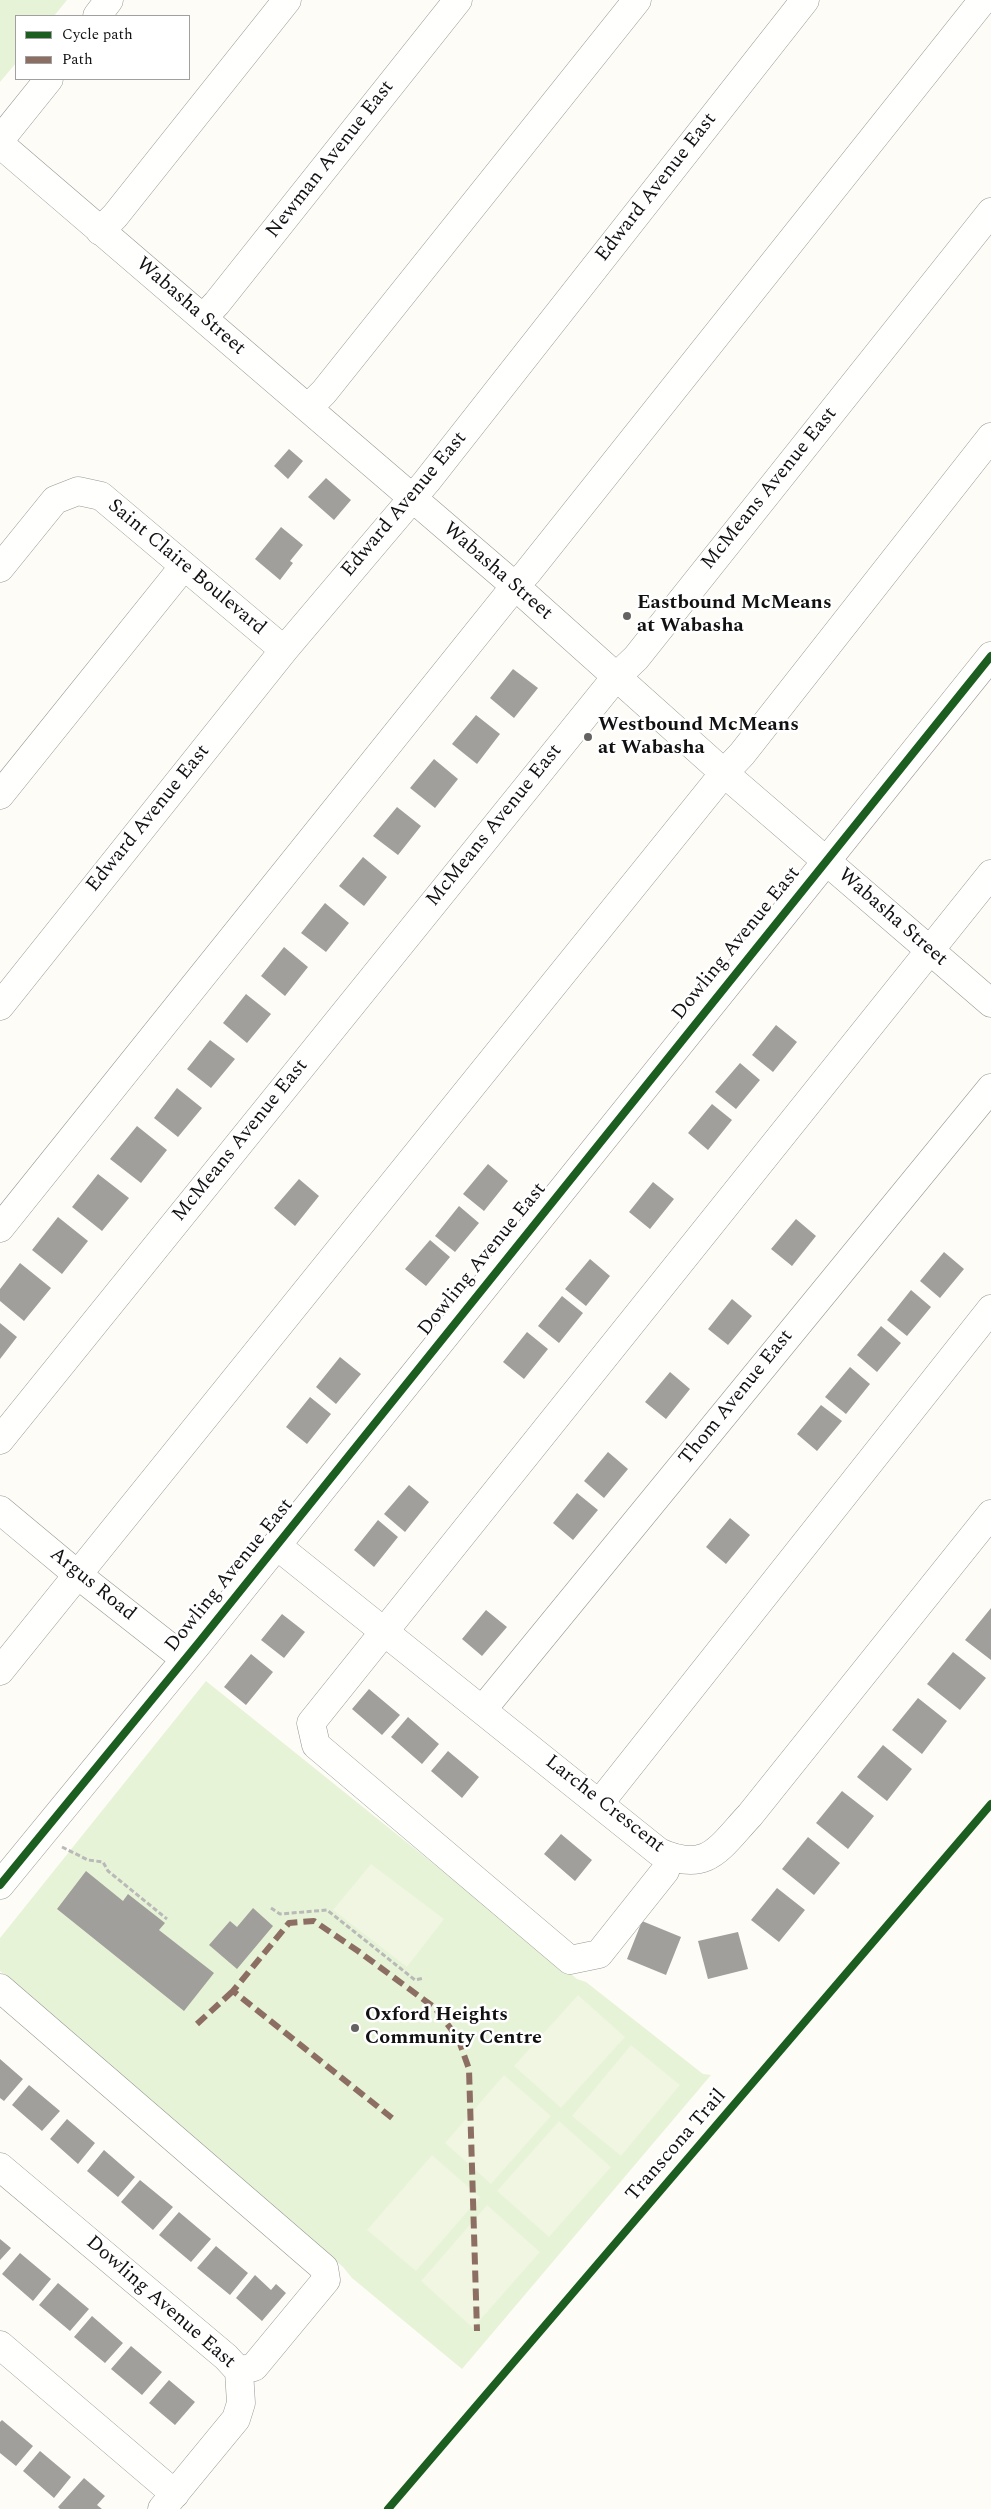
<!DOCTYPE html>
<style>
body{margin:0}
#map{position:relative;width:991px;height:2509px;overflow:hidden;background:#fdfcf7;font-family:Spectral,serif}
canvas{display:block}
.legend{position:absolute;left:15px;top:15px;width:175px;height:65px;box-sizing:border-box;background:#fff;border:1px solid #a0a0a0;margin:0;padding:6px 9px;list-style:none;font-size:15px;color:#111}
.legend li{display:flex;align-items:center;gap:10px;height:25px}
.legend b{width:25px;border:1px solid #a0a0a0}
</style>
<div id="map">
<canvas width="991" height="2509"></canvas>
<ul class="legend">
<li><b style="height:6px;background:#1b5e20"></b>Cycle path</li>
<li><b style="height:6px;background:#8d6e63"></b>Path</li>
</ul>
</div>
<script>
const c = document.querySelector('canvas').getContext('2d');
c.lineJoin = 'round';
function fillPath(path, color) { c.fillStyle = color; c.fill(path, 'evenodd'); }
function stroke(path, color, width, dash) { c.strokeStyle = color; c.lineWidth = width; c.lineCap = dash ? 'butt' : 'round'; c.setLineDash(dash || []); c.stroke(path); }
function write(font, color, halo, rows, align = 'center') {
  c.font = font + ' Spectral,serif'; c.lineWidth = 5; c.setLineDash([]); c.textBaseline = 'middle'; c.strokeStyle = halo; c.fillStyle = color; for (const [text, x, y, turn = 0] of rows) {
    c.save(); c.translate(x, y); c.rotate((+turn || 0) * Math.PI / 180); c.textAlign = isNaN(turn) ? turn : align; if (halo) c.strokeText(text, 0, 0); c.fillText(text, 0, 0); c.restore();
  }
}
fillPath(new Path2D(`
 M0 0H67L54 16H16V63L0 82Z
 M206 1681 577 1979 586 1982 703 2074 711 2075 462 2369 352 2278 343 2267 0 1971V1938Z`), '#e7f3d7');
fillPath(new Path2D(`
 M371 1864 444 1919 407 1967 333 1910Z
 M578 1995 625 2037 561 2108 514 2066Z
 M631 2045 680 2085 621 2156 572 2116Z
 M504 2075 551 2116 491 2184 445 2143Z
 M559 2121 611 2167 549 2237 497 2191Z
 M432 2155 480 2197 416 2271 367 2230Z
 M487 2205 540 2252 473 2328 421 2281Z`), '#f0f6e1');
fillPath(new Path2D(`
 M289 449 303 461 288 479 274 466Z
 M326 478 351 500 334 520 308 497Z
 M281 527 303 545 290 561 293 563 280 580 255 559Z
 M513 669 538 688 514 718 490 698Z
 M476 715 500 734 477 764 452 744Z
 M434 759 458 779 435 808 410 788Z
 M397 807 421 826 398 855 373 836Z
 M363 857 387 877 364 906 339 886Z
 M325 903 349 923 326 952 301 933Z
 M284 947 308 967 285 996 261 976Z
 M246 994 271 1014 247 1043 223 1023Z
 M776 1025 797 1042 773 1072 752 1055Z
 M210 1040 235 1059 211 1088 187 1069Z
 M740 1063 760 1080 736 1109 715 1092Z
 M177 1088 202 1108 178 1137 154 1118Z
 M712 1104 732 1120 708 1150 688 1133Z
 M137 1126 167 1150 141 1183 110 1159Z
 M488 1164 508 1181 484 1211 463 1194Z
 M98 1174 129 1198 102 1231 72 1207Z
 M299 1179 319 1196 295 1226 274 1208Z
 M653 1182 674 1199 650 1229 629 1212Z
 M459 1206 479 1223 455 1252 435 1236Z
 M58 1217 88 1241 62 1274 32 1250Z
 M796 1219 816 1236 792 1266 771 1249Z
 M430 1240 450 1257 426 1286 405 1269Z
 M944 1252 964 1269 940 1298 920 1281Z
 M590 1259 610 1276 586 1306 565 1289Z
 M20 1263 51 1288 24 1321 0 1301V1289Z
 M911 1290 931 1307 907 1336 887 1320Z
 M562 1296 583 1313 559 1343 538 1326Z
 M732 1299 752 1316 728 1345 708 1329Z
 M0 1323 17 1337 0 1359Z
 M881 1326 901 1343 877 1372 857 1355Z
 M527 1332 548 1349 524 1379 503 1362Z
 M340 1357 361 1374 336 1404 316 1387Z
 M850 1367 870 1384 846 1414 825 1397Z
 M670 1372 690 1389 666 1419 645 1402Z
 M310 1397 331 1414 307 1444 286 1427Z
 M821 1405 842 1421 817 1451 797 1434Z
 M608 1452 628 1469 604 1498 584 1481Z
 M409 1485 429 1502 405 1532 384 1514Z
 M577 1493 598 1510 573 1540 553 1523Z
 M730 1518 750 1535 726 1564 706 1547Z
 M378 1520 398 1537 374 1567 354 1550Z
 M991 1608V1660L965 1640Z
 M486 1610 507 1627 482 1656 462 1639Z
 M282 1614 305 1632 284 1658 261 1640Z
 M953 1652 986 1678 960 1710 927 1684Z
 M251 1654 273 1672 246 1705 224 1687Z
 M369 1689 400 1715 382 1735 352 1709Z
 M918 1698 947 1721 922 1754 892 1730Z
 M408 1717 439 1744 422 1764 391 1737Z
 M883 1745 912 1769 887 1801 857 1777Z
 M448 1751 479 1777 462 1798 431 1771Z
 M842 1791 874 1816 848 1849 816 1823Z
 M561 1834 592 1860 575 1881 544 1854Z
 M808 1837 840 1863 814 1895 782 1869Z
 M86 1871 123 1901 128 1894 165 1923 159 1930 214 1973 184 2011 57 1909Z
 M777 1888 805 1910 779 1942 751 1920Z
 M253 1908 273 1926 237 1969 209 1945 230 1921 237 1927Z
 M642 1921 681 1937 666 1975 627 1959Z
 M738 1932 748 1969 708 1979 698 1941Z
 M0 2059 23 2079 4 2101 0 2098Z
 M29 2085 60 2111 42 2131 12 2105Z
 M67 2119 95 2143 78 2164 50 2139Z
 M104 2150 135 2177 118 2197 87 2171Z
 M140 2180 173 2207 153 2230 121 2202Z
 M179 2212 211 2239 191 2262 159 2235Z
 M0 2239 11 2248 0 2260Z
 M216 2246 248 2273 230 2295 197 2268Z
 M20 2253 51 2279 33 2301 2 2274Z
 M255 2275 271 2290 276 2284 286 2293 262 2321 236 2298Z
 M58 2283 89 2309 70 2331 39 2305Z
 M92 2316 123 2343 105 2363 74 2337Z
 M131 2346 162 2372 142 2395 111 2369Z
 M169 2380 195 2402 175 2425 149 2403Z
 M2 2420 33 2446 16 2466 0 2453V2422Z
 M40 2451 71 2477 54 2498 23 2471Z
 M84 2478 105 2496 97 2505 102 2509H60L58 2507Z`), '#a19f9c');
const minor = new Path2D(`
 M97 16 109 0
 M0 140 49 79
 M0 144 515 586 724 773 991 1003
 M100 231 115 216 287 0
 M203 318 217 303 458 0
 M308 408 324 392 637 0
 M0 568 55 500 78 491 101 496 284 650
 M0 795 184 566
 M0 1006 284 650 427 481 805 0
 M0 1228 515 586 527 573 983 0
 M0 1440 616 677 636 658 991 212
 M0 1510 78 1575 185 1659
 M276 1545 659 1852C708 1874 719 1848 750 1815L991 1514
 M0 1671 724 773 742 754 991 437
 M483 1709 991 1088
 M599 1804 991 1309
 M670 1857 665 1871 599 1954 570 1960 316 1745 311 1723 991 874
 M0 1885 200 1641 991 656
 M0 1988 324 2268 326 2280 254 2367 239 2371
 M0 2167 226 2357 239 2371 241 2403 236 2419 162 2509
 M0 2345 175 2494`);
stroke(minor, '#979795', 29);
stroke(new Path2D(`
 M62 1847 88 1860 103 1862 108 1871 167 1919
 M271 1908 280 1914 327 1910 415 1980 424 1978`), '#b9b9b8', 3, [5, 2.5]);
stroke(minor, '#fffffe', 28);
stroke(new Path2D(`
 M197 2024 233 1991
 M392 2118 233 1991 289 1923 314 1921 358 1951 435 2008 458 2038 469 2069 477 2331`), '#8d6e63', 6, [12, 6]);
stroke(new Path2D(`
 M0 1885 200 1641 991 656
 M388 2509 991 1804`), '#1b5e20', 8);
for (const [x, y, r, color] of [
 [627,616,5,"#646362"],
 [588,737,5,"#646362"],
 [355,2028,5,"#646362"]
]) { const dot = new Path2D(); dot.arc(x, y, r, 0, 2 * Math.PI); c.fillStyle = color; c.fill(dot); stroke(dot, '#fff', 2); }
write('20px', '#111', '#fff', [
 ["Newman Avenue East",331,160,-52],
 ["Edward Avenue East",657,188,-52],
 ["Wabasha Street",190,307,41],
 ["McMeans Avenue East",770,489,-51],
 ["Edward Avenue East",405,505,-50],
 ["Saint Claire Boulevard",186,568,40],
 ["Wabasha Street",497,572,41],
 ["Edward Avenue East",149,819,-51],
 ["McMeans Avenue East",495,826,-51],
 ["Wabasha Street",892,918,41],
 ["Dowling Avenue East",737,944,-51],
 ["McMeans Avenue East",241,1141,-51],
 ["Dowling Avenue East",483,1260,-51],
 ["Thom Avenue East",737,1398,-51],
 ["Dowling Avenue East",230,1576,-51],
 ["Argus Road",92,1585,39],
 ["Larche Crescent",604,1805,38],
 ["Transcona Trail",677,2146,-49],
 ["Dowling Avenue East",160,2303,41]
]);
write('bold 20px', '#111', '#fff', [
 ["Eastbound McMeans",637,604],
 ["at Wabasha",637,627],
 ["Westbound McMeans",598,726],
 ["at Wabasha",598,749],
 ["Oxford Heights",365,2016],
 ["Community Centre",365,2039]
], 'left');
</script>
